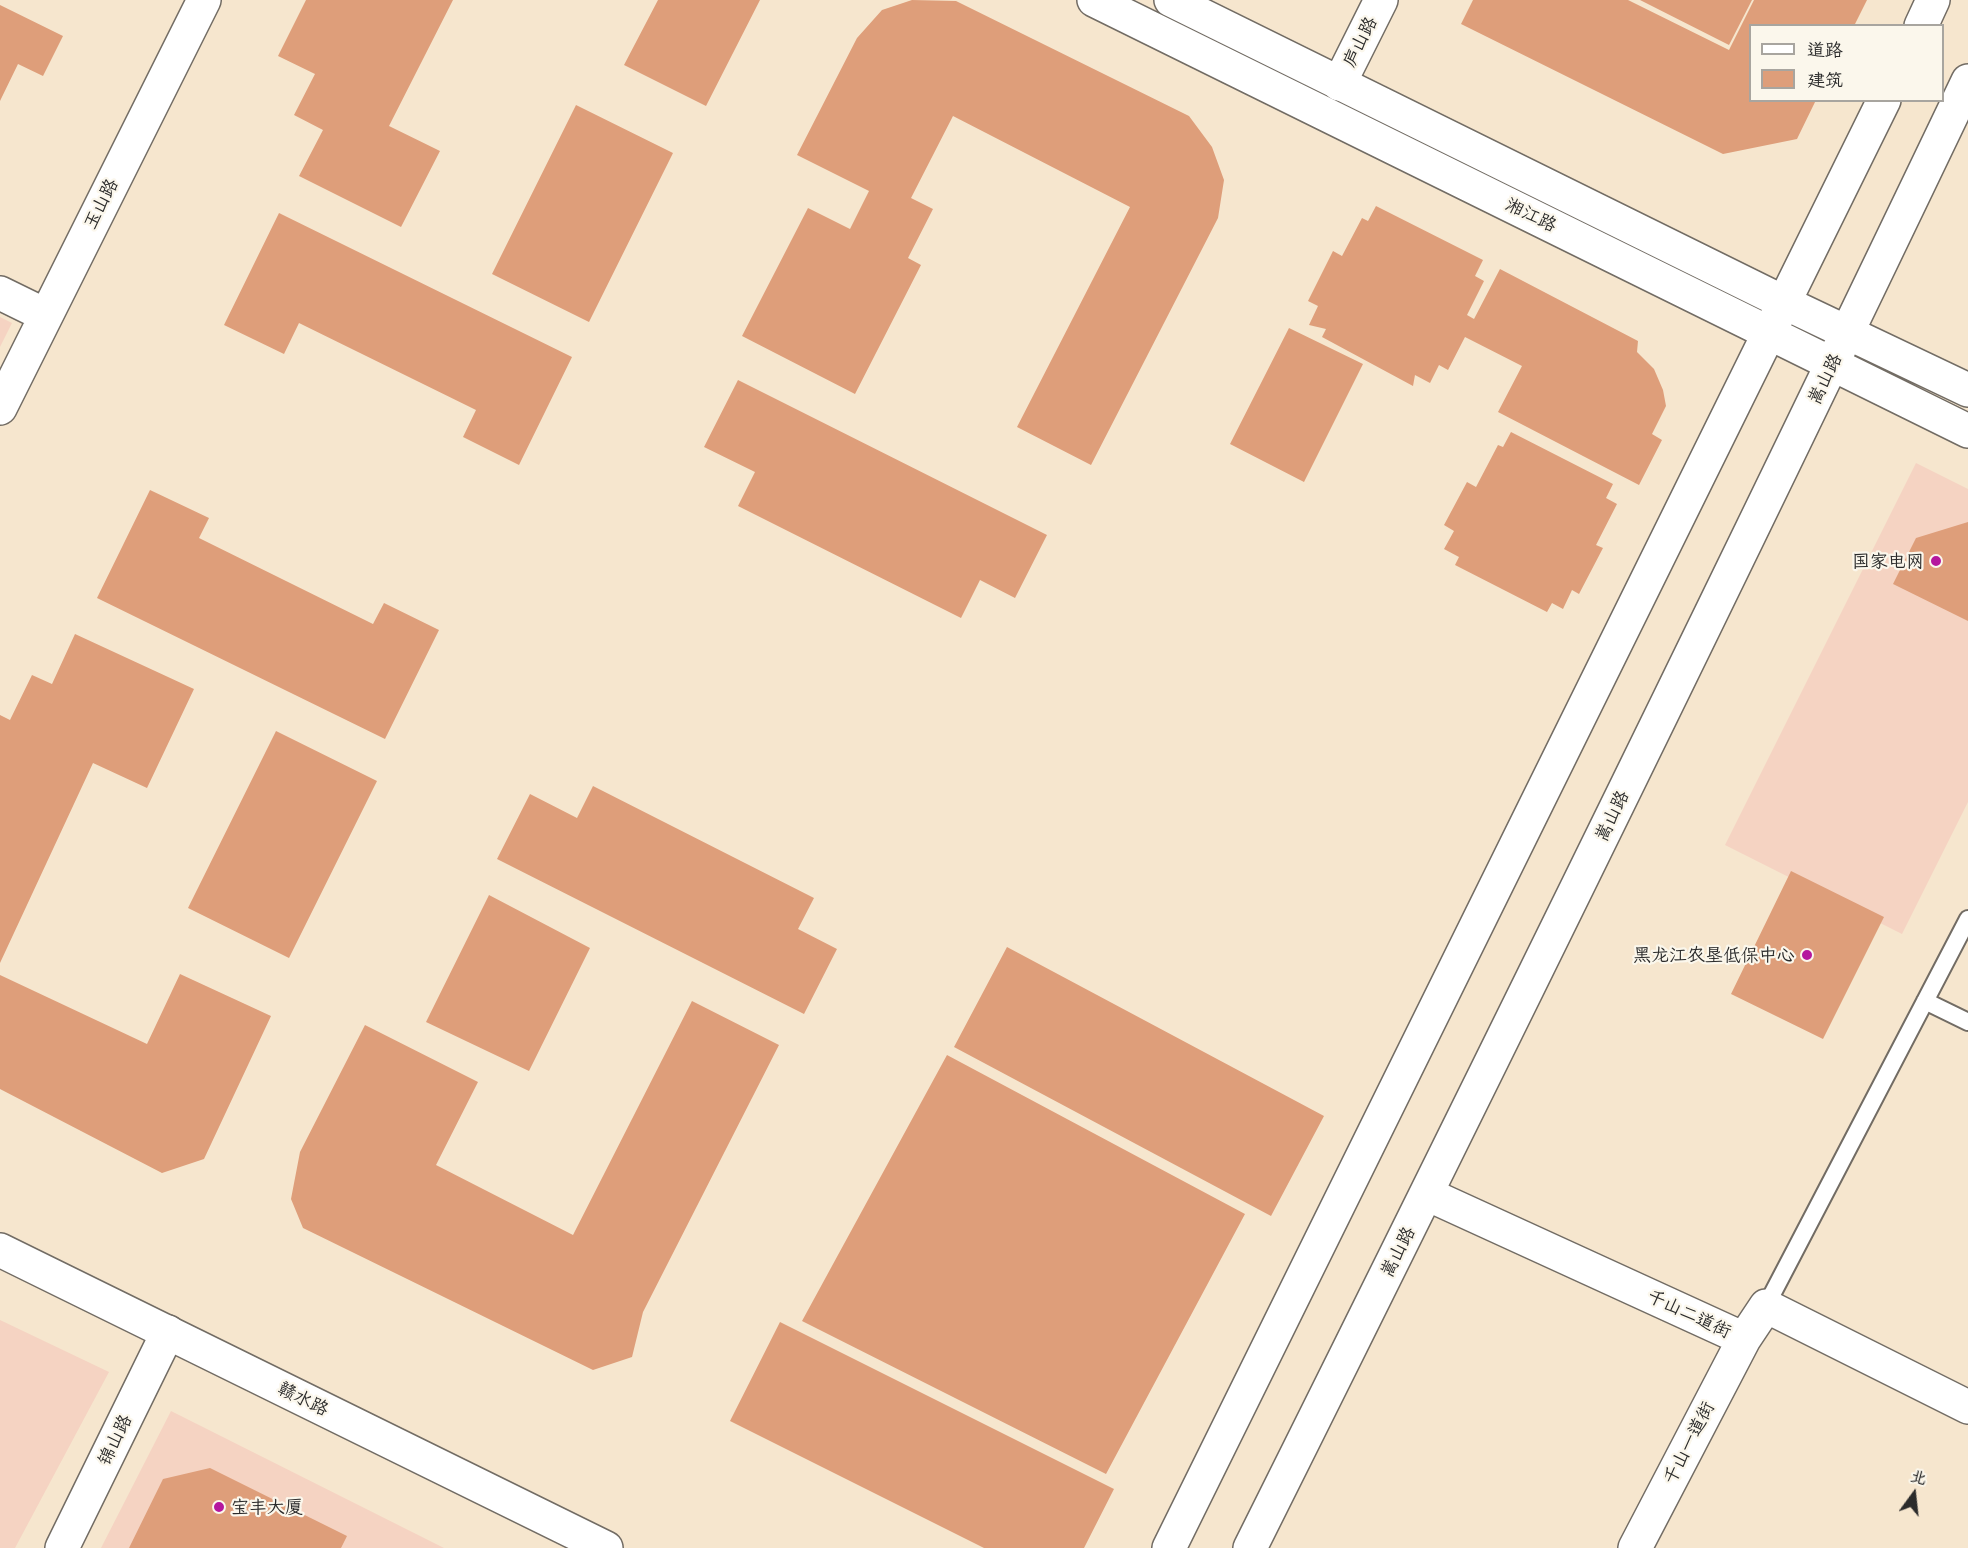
<!DOCTYPE html>
<meta charset="utf-8">
<style>
body{margin:0}
#map{position:relative;width:1968px;height:1548px;overflow:hidden;background:#f6e6ce;font-family:Mali,"LXGW WenKai TC",sans-serif}
canvas{display:block}
.legend{position:absolute;left:1749px;top:24px;width:195px;height:78px;box-sizing:border-box;background:#fbf7ec;border:2px solid #a8a59f;margin:0;padding:8px 10px;list-style:none;font-size:18px;color:#2b2b2b}
.legend li{display:flex;align-items:center;gap:12px;height:30px}
.legend b{width:30px;border:2px solid #a8a59f}
.north{position:absolute;left:1884px;top:1464px;width:60px;height:60px;-webkit-text-stroke:4px #fbf7ec;paint-order:stroke;rotate:15deg;font-size:16px;font-weight:700;line-height:24px;text-align:center;color:#2b2b2b}
.north::after{content:'';display:block;margin:auto;width:21px;height:27px;background:#2b2b2b;clip-path:polygon(50% 0,100% 100%,50% 72%,0 100%)}
</style>
<div id="map">
<canvas width="1968" height="1548"></canvas>
<ul class="legend">
<li><b style="height:8px;background:#fff"></b>道路</li>
<li><b style="height:16px;background:#de9e7a"></b>建筑</li>
</ul>
<div class="north">北</div>
</div>
<script>
const c = document.querySelector('canvas').getContext('2d');
c.lineJoin = 'round';
function fillPath(path, color) { c.fillStyle = color; c.fill(path, 'evenodd'); }
function stroke(path, color, width, dash) { c.strokeStyle = color; c.lineWidth = width; c.lineCap = dash ? 'butt' : 'round'; c.setLineDash(dash || []); c.stroke(path); }
function write(font, color, halo, rows, align = 'center') {
  c.font = font + ' Mali,"LXGW WenKai TC",sans-serif'; c.lineWidth = 4.5; c.setLineDash([]); c.textBaseline = 'middle'; c.strokeStyle = halo; c.fillStyle = color; for (const [text, x, y, turn = 0] of rows) {
    c.save(); c.translate(x, y); c.rotate((+turn || 0) * Math.PI / 180); c.textAlign = isNaN(turn) ? turn : align; if (halo) c.strokeText(text, 0, 0); c.fillText(text, 0, 0); c.restore();
  }
}
fillPath(new Path2D(`
 M0 317 12 323 0 347Z
 M1916 463 1968 489V802L1902 934 1725 845Z
 M0 1320 109 1372 15 1548H0Z
 M171 1411 444 1548H101Z`), '#f5d3c2');
fillPath(new Path2D(`
 M306 0H453L389 126 440 151 401 227 299 176 323 130 294 115 315 74 278 56Z
 M658 0H760L706 106 624 65Z
 M912 0 956 1 1189 116 1212 147 1224 180 1218 218 1091 465 1017 427 1130 207 953 116 911 198 933 209 908 258 921 265 855 394 742 336 808 208 850 229 869 191 797 155 857 38 882 10Z
 M1473 0H1628L1729 50 1754 0H1867L1854 26H1750V100H1816L1797 139 1723 154 1461 24Z
 M1640 0H1752L1729 45Z
 M0 5 63 36 43 76 18 64 0 101Z
 M576 105 673 153 589 322 492 274Z
 M1376 206 1483 260 1475 276 1484 281 1467 315 1474 319 1500 269 1638 341 1637 352 1654 369 1663 390 1666 406 1652 434 1662 440 1639 485 1498 412 1522 366 1465 337 1448 370 1439 365 1430 383 1415 375 1413 386 1322 337 1326 329 1309 325 1318 306 1308 301 1333 251 1342 256 1362 218 1368 221Z
 M279 213 572 357 519 465 463 437 476 410 299 323 284 354 224 325Z
 M1289 328 1363 364 1304 482 1230 444Z
 M738 380 1047 535 1015 598 980 580 961 618 738 506 755 472 704 447Z
 M1511 432 1613 484 1606 498 1617 504 1596 545 1603 548 1579 594 1572 590 1563 609 1552 603 1547 612 1455 565 1459 557 1444 549 1454 531 1444 525 1467 482 1476 487 1498 445 1503 447Z
 M150 490 209 518 199 538 373 624 384 603 439 630 385 739 97 598Z
 M1968 522V621L1893 584 1916 538Z
 M75 634 194 689 147 788 93 763 0 963V715L10 720 32 675 52 684Z
 M276 731 377 781 289 958 188 908Z
 M593 786 814 898 798 929 837 949 804 1014 497 859 530 794 577 818Z
 M1791 871 1884 917 1823 1039 1731 994Z
 M489 895 590 948 529 1071 426 1022Z
 M1007 947 1324 1116 1271 1216 954 1047Z
 M180 974 271 1016 204 1159 162 1173 0 1089V975L147 1044Z
 M692 1001 779 1045 643 1312 632 1357 593 1370 303 1228 291 1199 300 1152 365 1025 478 1082 436 1165 573 1235Z
 M947 1055 1245 1214 1106 1474 802 1321Z
 M780 1322 1114 1489 1084 1548H984L730 1421Z
 M210 1468 347 1536 341 1548H129L163 1479Z`), '#de9e7a');
const service = new Path2D(`
 M1925 1001 1968 1022
 M1766 1306 1968 919`);
const tertiary = new Path2D(`
 M1339 84 1381 0
 M0 293 45 315
 M0 408 204 0
 M1427 1194 1744 1339 1766 1306 1968 1407
 M62 1548 168 1332
 M1635 1548 1744 1339`);
const secondary = new Path2D(`
 M1094 0 1968 431
 M1171 0 1785 303 1968 390
 M1921 26 1933 0
 M0 1250 606 1548
 M1169 1548 1884 100
 M1250 1548C1493 1061 1733 572 1968 81`);
stroke(service, '#726c64', 20);
stroke(tertiary, '#726c64', 36);
stroke(secondary, '#726c64', 36);
stroke(service, '#fff', 16);
stroke(tertiary, '#fff', 33);
stroke(secondary, '#fff', 33);
for (const [x, y, r, color] of [
 [1936,561,6,"#b5179e"],
 [1807,955,6,"#b5179e"],
 [219,1507,6,"#b5179e"]
]) { const dot = new Path2D(); dot.arc(x, y, r, 0, 2 * Math.PI); c.fillStyle = color; c.fill(dot); stroke(dot, '#fbf7ec', 2); }
write('18px', '#2b2b2b', '#fbf7ec', [
 ["庐山路",1360,42,-63],
 ["玉山路",101,204,-63],
 ["湘江路",1531,215,26],
 ["嵩山路",1825,379,-64],
 ["嵩山路",1612,816,-64],
 ["嵩山路",1398,1252,-63],
 ["千山二道街",1689,1314,25],
 ["赣水路",303,1399,26],
 ["锦山路",115,1440,-64],
 ["千山一道街",1689,1443,-63]
]);
write('18px', '#2b2b2b', '#fbf7ec', [
 ["国家电网",1924,561],
 ["黑龙江农垦低保中心",1795,955],
 ["宝丰大厦",231,1507,"left"]
], 'right');
</script>
